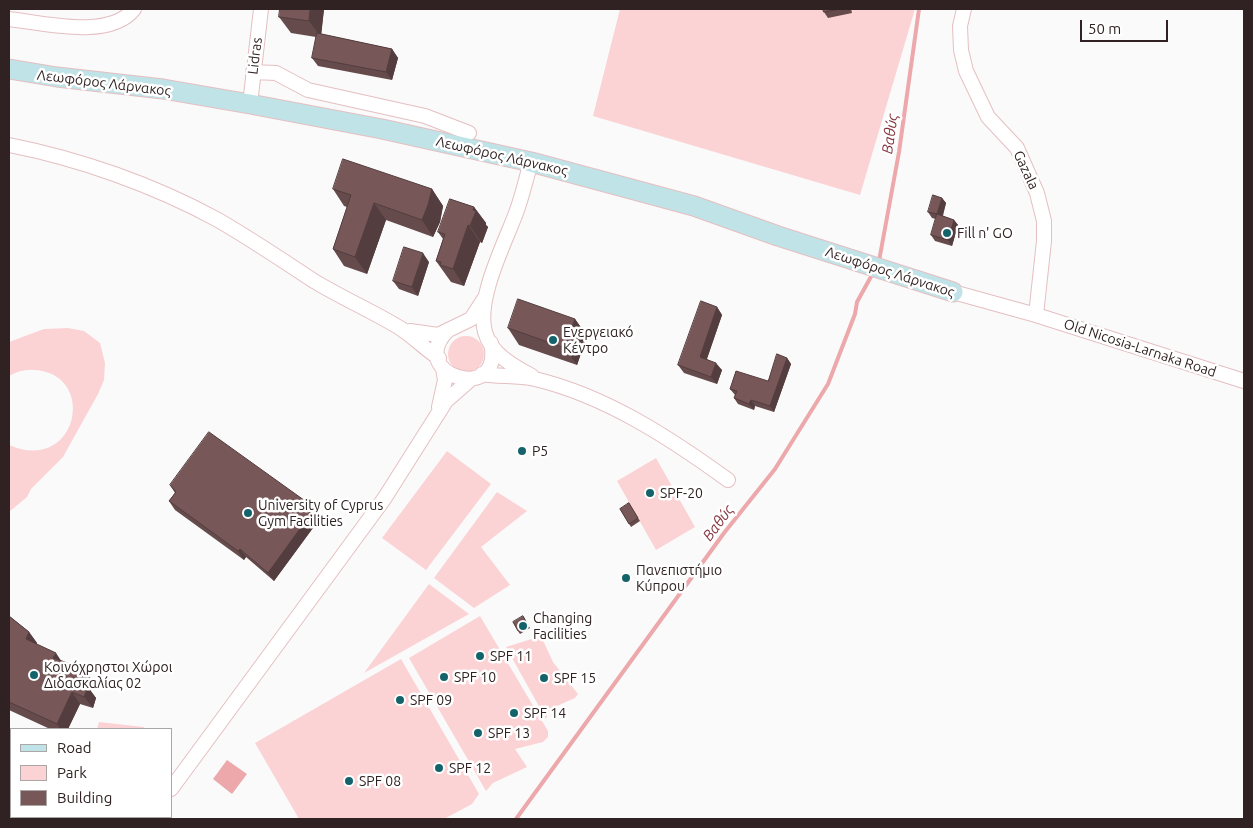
<!DOCTYPE html>
<meta charset="utf-8">
<style>
body{margin:0}
#map{position:relative;width:1253px;height:828px;overflow:hidden;background:#fafafa;font-family:Ubuntu,sans-serif}
canvas{display:block}
.frame{position:absolute;inset:0;border:10px solid #302222;pointer-events:none}
.legend{position:absolute;left:10px;top:728px;width:162px;height:90px;box-sizing:border-box;background:#fff;border:1px solid #aca7a7;margin:0;padding:6px 9px;list-style:none;font-size:15px;color:#302222}
.legend li{display:flex;align-items:center;gap:10px;height:25px}
.legend b{width:25px;border:1px solid #aca7a7}
.scale{position:absolute;left:1080px;top:20px;width:88px;height:22px;box-sizing:border-box;border:2px solid #302222;border-top:0;padding-left:6px;font-size:15px;line-height:18px;white-space:nowrap;color:#302222;-webkit-text-stroke:4px #fff;paint-order:stroke}
</style>
<div id="map">
<canvas width="1253" height="828"></canvas>
<div class="frame"></div>
<ul class="legend">
<li><b style="height:6px;background:#c0e3e7"></b>Road</li>
<li><b style="height:14px;background:#fbd3d5"></b>Park</li>
<li><b style="height:14px;background:#775758"></b>Building</li>
</ul>
<div class="scale">50 m</div>
</div>
<script>
const c = document.querySelector('canvas').getContext('2d');
c.lineJoin = 'round';
function fillPath(path, color) { c.fillStyle = color; c.fill(path, 'evenodd'); }
function stroke(path, color, width, dash) { c.strokeStyle = color; c.lineWidth = width; c.lineCap = dash ? 'butt' : 'round'; c.setLineDash(dash || []); c.stroke(path); }
function write(font, color, halo, rows, align = 'center') {
  c.font = font + ' Ubuntu,sans-serif'; c.lineWidth = 5; c.setLineDash([]); c.textBaseline = 'middle'; c.strokeStyle = halo; c.fillStyle = color; for (const [text, x, y, turn = 0] of rows) {
    c.save(); c.translate(x, y); c.rotate((+turn || 0) * Math.PI / 180); c.textAlign = isNaN(turn) ? turn : align; if (halo) c.strokeText(text, 0, 0); c.fillText(text, 0, 0); c.restore();
  }
}
fillPath(new Path2D(`
 M620 9H915L860 195 593 116Z
 M68 328 84 331 100 343 105 363 104 380 98 394 63 457 31 489 27 497 9 512V445C74 473 95 386 46 372 32 368 21 369 9 376V342L44 329Z
 M448 354a18 18 0 1 1 36 0a18 18 0 1 1-36 0Z
 M447 451 491 484 426 570 382 538Z
 M656 458 695 527 656 550 617 481Z
 M497 492 527 511 481 547 510 585 474 608 434 578Z
 M429 584 469 614 364 673Z
 M480 616 548 731V737L543 742 515 749 527 767 493 783 486 791 409 658Z
 M541 636 553 662 578 694 575 698 550 709 546 719 506 647Z
 M401 659 479 794 472 804 444 819H299L255 743Z
 M99 722 144 727V729H97Z`), '#fbd3d5');
fillPath(new Path2D(`
 M227 760 247 774 232 794 213 779Z`), '#eca8ab');
stroke(new Path2D(`
 M879 261 899 152 919 9
 M516 819 724 533 775 469 828 384 855 314 857 302 873 273`), '#eca8ab', 4);
const minor = new Path2D(`
 M964 9 960 26 961 50 966 71 988 117 1017 148 1037 193 1044 221V241L1036 315
 M9 19C43 23 110 40 134 9
 M253 72 276 73 308 90 425 116 469 133
 M250 104 261 9
 M9 145C80 159 154 185 218 220 251 239 282 260 314 281 342 298 372 311 400 328 414 337 425 349 439 358
 M531 162C526 179 522 197 516 213 504 245 476 299 485 332 491 354 513 366 532 376
 M953 292 1036 315 1244 381
 M448 330C403 375 505 406 491 343
 M410 331 438 335 471 319 484 299
 M482 374C500 377 517 375 535 379 606 396 670 438 728 480
 M439 407 445 380 443 368
 M171 789 384 499 446 401 471 379
 M150 819 152 817`);
const secondary = new Path2D(`
 M9 69 57 77 163 89 250 104 382 129 531 162 694 206 778 236 953 292`);
stroke(minor, '#e5bfc1', 16);
stroke(secondary, '#e5bfc1', 21);
stroke(minor, '#fff', 14);
stroke(secondary, '#c0e3e7', 19);
fillPath(new Path2D(`
 M324 9 321 34 392 49 398 58 392 80 318 66 312 58 316 37 291 33 279 17Z
 M389 9H406V10Z
 M823 9H851L852 13 828 18 824 12Z
 M333 189H432L443 206 440 222 433 237 386 220 367 274 344 266 333 249 347 207 344 206Z
 M942 198 946 203 943 216 954 220 958 225 952 246 935 241 931 235 936 219 932 218 928 212Z
 M474 207 486 223V225L488 227 482 243 480 242 464 286 451 282 436 261 443 239 438 232Z
 M429 262 418 296 399 289 393 281Z
 M717 307 722 315 707 359 722 370 717 384 684 373 678 365Z
 M575 319 587 336 577 365 519 345 508 328Z
 M787 358 791 364 774 412 755 406 754 410 738 404 734 398 735 395 730 389 768 381Z
 M170 485 315 508 321 517 274 581 246 557 244 560 175 510 169 501 175 493Z
 M629 503 640 521 631 527 620 509Z
 M9 616 29 632 37 643 36 644 61 661 83 668 91 679 87 686 96 698 93 708 80 704 68 729H50L9 710Z
 M523 616 530 628 520 634 518 631Z`), '#664b4c');
fillPath(new Path2D(`
 M310 9H324L321 37 309 21Z
 M392 49 398 58 392 80 386 72Z
 M432 189 443 206 440 222 433 237 422 220Z
 M942 198 946 203 941 220 937 214Z
 M374 203 386 220 367 274 355 257Z
 M474 207 486 223V225L488 227 482 243 470 226Z
 M954 220 958 225 952 246 948 240Z
 M468 225 480 242 464 286 453 269Z
 M423 253 429 262 418 296 412 287Z
 M717 307 722 315 705 364 700 357Z
 M575 319 587 336 577 365 565 348Z
 M787 358 791 364 774 412 770 406Z
 M716 363 722 370 717 384 711 377Z
 M751 400 755 406 754 410 749 404Z
 M315 508 321 517 274 581 268 573Z
 M240 549 246 557 244 560 238 551Z
 M29 632 37 643 34 651 26 639Z
 M56 653 64 665 53 658Z
 M83 668 91 679 84 693 75 681Z
 M88 687 96 698 93 708 84 697Z
 M72 692 80 704 68 729H60L57 724Z
 M28 817H42L43 818 42 819H26Z`), '#533d3e');
const building = new Path2D(`
 M280 9H310L309 21 279 17Z
 M823 9H840L824 12Z
 M317 33 392 49 386 72 312 58Z
 M343 159 432 189 428 205 422 220 374 203 355 257 333 249 351 195 333 189Z
 M933 195 942 198 937 214 928 212Z
 M450 199 474 207 473 210 476 211 470 226 468 225 453 269 440 265 441 262 436 261 445 234 438 232Z
 M937 214 954 220 948 240 931 235Z
 M404 247 423 253 412 287 393 281Z
 M518 299 575 319 565 348 508 328Z
 M701 301 717 307 700 357 716 363 711 377 678 365Z
 M777 354 787 358 770 406 751 400 749 404 734 398 737 391 730 389 736 371 768 381Z
 M209 432 315 508 268 573 240 549 238 551 169 501 176 492 170 485Z
 M629 503 638 518 629 524 620 509Z
 M9 616 29 632 26 639 56 653 53 658 83 668 75 681 88 687 84 697 72 692 57 724 9 702Z
 M523 616 528 625 518 631 513 622Z
 M9 731 11 733V817H28L26 819H9Z`);
fillPath(building, '#775758');
stroke(building, '#533d3e', 1);
for (const [x, y, r, color] of [
 [947,233,5,"#14636b"],
 [553,340,5,"#14636b"],
 [522,451,5,"#14636b"],
 [650,493,5,"#14636b"],
 [248,513,5,"#14636b"],
 [626,578,5,"#14636b"],
 [523,626,5,"#14636b"],
 [480,656,5,"#14636b"],
 [34,675,5,"#14636b"],
 [444,677,5,"#14636b"],
 [544,678,5,"#14636b"],
 [400,700,5,"#14636b"],
 [514,713,5,"#14636b"],
 [478,733,5,"#14636b"],
 [439,768,5,"#14636b"],
 [349,781,5,"#14636b"]
]) { const dot = new Path2D(); dot.arc(x, y, r, 0, 2 * Math.PI); c.fillStyle = color; c.fill(dot); stroke(dot, '#fff', 2); }
write('14px', '#302222', '#fff', [
 ["Lidras",255,56,-83],
 ["Λεωφόρος Λάρνακος",104,83,7],
 ["Λεωφόρος Λάρνακος",502,156,13],
 ["Gazala",1026,170,65],
 ["Λεωφόρος Λάρνακος",890,272,18],
 ["Old Nicosia-Larnaka Road",1140,348,18]
]);
write('14px', '#302222', '#fff', [
 ["Fill n' GO",957,233],
 ["Ενεργειακό",563,332],
 ["Κέντρο",563,348],
 ["P5",532,451],
 ["SPF-20",660,493],
 ["University of Cyprus",258,505],
 ["Gym Facilities",258,521],
 ["Πανεπιστήμιο",636,570],
 ["Κύπρου",636,586],
 ["Changing",533,618],
 ["Facilities",533,634],
 ["SPF 11",490,656],
 ["Κοινόχρηστοι Χώροι",44,667],
 ["Διδασκαλίας 02",44,683],
 ["SPF 10",454,677],
 ["SPF 15",554,678],
 ["SPF 09",410,700],
 ["SPF 14",524,713],
 ["SPF 13",488,733],
 ["SPF 12",449,768],
 ["SPF 08",359,781]
], 'left');
write('italic 15px', '#85353f', '#fff', [
 ["Βαθύς",890,134,-82],
 ["Βαθύς",718,523,-53]
]);
</script>
